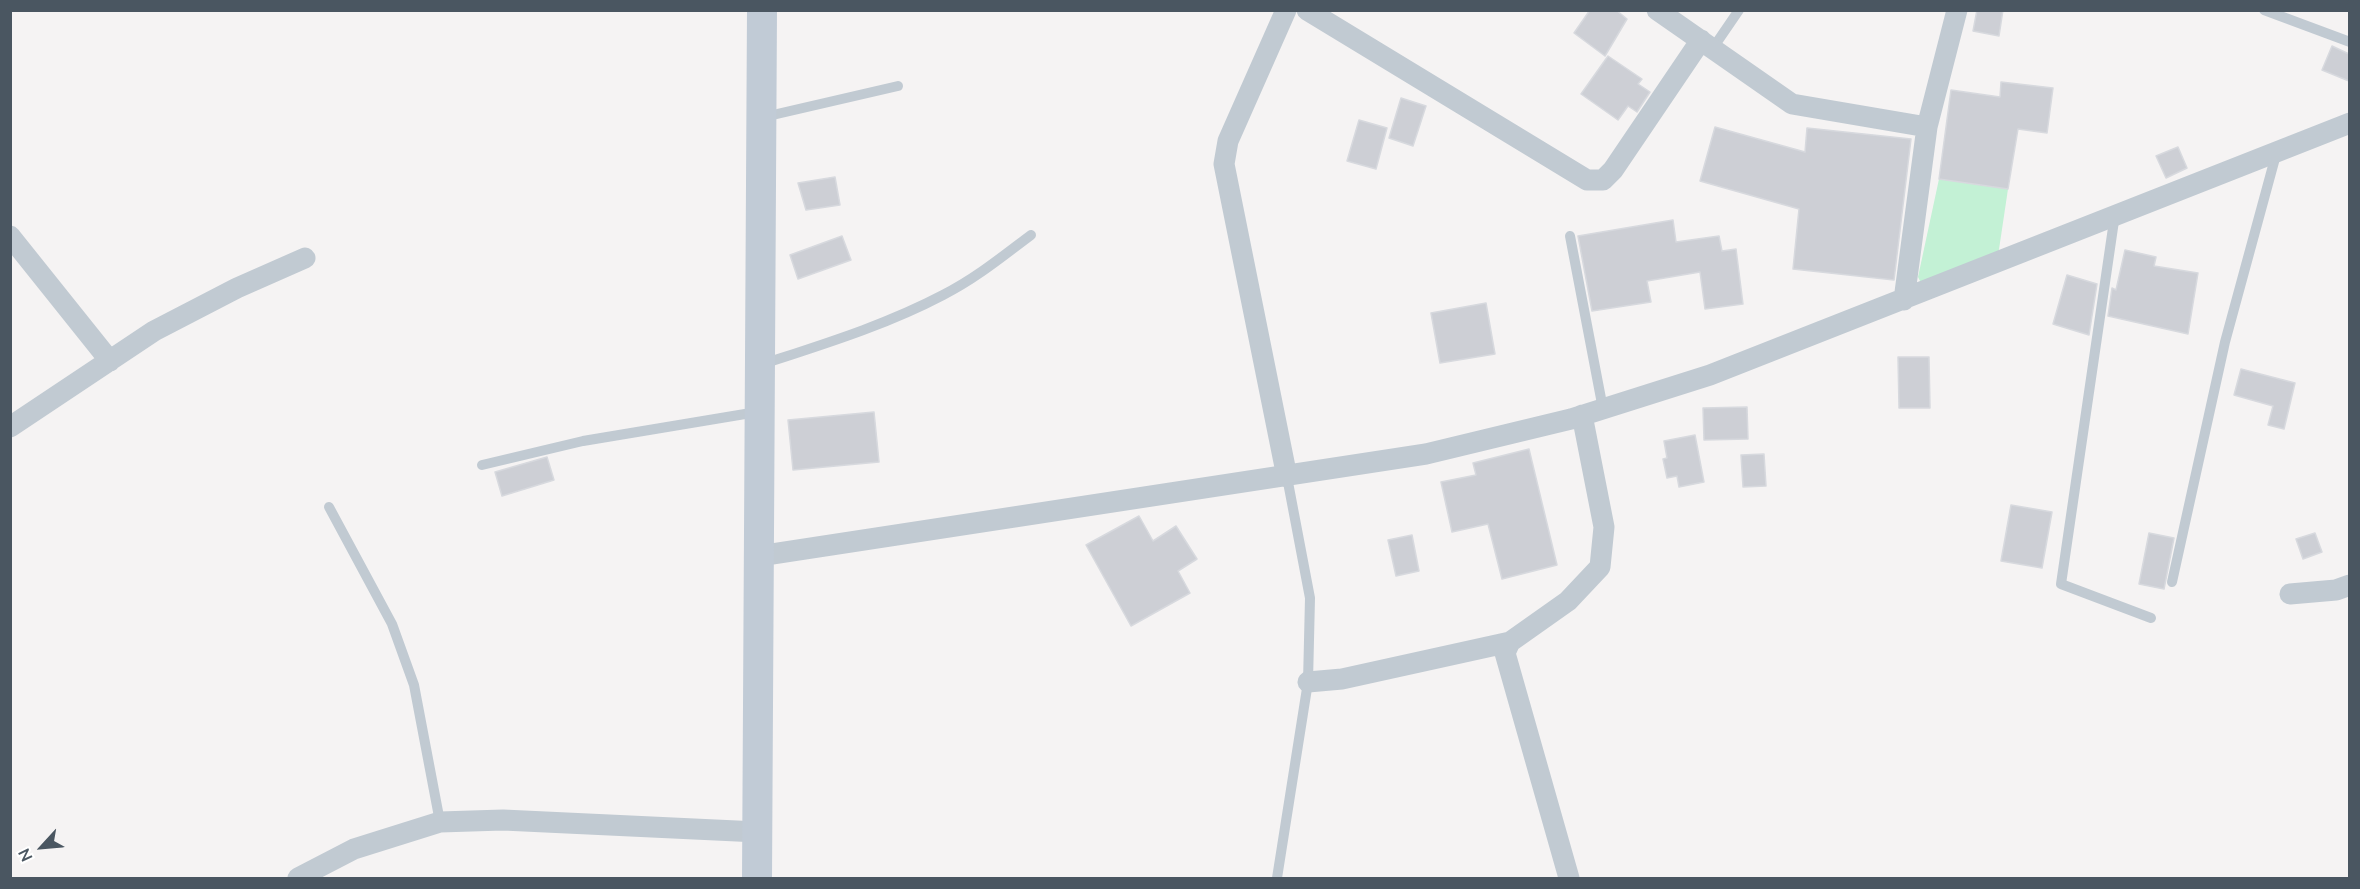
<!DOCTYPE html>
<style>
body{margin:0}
#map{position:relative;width:2360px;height:889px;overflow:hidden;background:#f5f3f3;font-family:"Nunito Sans",sans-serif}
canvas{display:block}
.frame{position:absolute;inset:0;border:12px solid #4a5661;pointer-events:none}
.north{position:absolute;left:12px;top:817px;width:60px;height:60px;-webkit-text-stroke:4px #fff;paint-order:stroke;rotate:244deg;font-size:16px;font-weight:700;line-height:24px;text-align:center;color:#4a5661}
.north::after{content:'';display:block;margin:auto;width:21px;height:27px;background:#4a5661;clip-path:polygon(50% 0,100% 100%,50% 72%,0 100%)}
</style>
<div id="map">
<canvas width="2360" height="889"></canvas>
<div class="frame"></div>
<div class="north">N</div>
</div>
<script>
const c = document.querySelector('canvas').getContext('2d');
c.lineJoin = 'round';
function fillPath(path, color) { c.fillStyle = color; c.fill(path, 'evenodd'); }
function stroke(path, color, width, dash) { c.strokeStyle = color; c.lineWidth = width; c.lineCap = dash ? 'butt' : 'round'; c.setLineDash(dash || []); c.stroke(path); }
fillPath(new Path2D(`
 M1939 179 2008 189 1998 256 1923 287 1918 277Z`), '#c3f1d5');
const building = new Path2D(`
 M1590 10H1616L1627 19 1605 56 1574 33Z
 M1977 10H2003L1999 36 1973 31Z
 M2332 46 2349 54V81L2322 70Z
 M1608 56 1642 79 1638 84 1650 92 1637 112 1628 106 1618 120 1581 94Z
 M2001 82 2053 88 2047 133 2018 129 2008 189 1939 179 1951 90 2000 97Z
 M1401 98 1426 106 1413 146 1389 138Z
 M1359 120 1387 128 1376 169 1347 161Z
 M1715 127 1805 152 1807 128 1911 139 1894 280 1793 269 1799 209 1700 181Z
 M2178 147 2187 168 2166 178 2156 156Z
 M835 177 840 205 806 210 798 183Z
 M1673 220 1676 242 1719 236 1722 251 1736 249 1743 304 1705 309 1700 272 1647 281 1651 302 1592 311 1578 236Z
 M842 236 851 260 798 279 790 255Z
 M2125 250 2156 257 2154 266 2198 273 2188 334 2108 316 2112 288 2116 290Z
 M2067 275 2097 284 2089 335 2053 324Z
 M1486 303 1495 354 1440 363 1431 313Z
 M1898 357H1929L1930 408H1899Z
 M2241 369 2295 383 2284 429 2268 425 2273 406 2234 395Z
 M1747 407 1748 439 1704 440 1703 408Z
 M874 412 879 462 793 470 788 420Z
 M1695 435 1704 482 1679 487 1677 476 1667 478 1663 459 1667 458 1664 441Z
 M1529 449 1557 565 1502 579 1488 524 1452 532 1441 482 1476 475 1473 463Z
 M1764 454 1766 486 1743 487 1741 455Z
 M547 457 554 480 502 496 495 472Z
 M2011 505 2052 512 2042 568 2001 561Z
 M1139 516 1153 541 1176 526 1197 559 1178 571 1190 593 1131 626 1086 545Z
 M2149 533 2174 538 2164 589 2139 584Z
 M2315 533 2322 552 2303 559 2296 539Z
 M1412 535 1419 571 1396 576 1388 540Z`);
fillPath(building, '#cdcfd5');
stroke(building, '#d7d9de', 1.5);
stroke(new Path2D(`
 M2264 10 2350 42
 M1713 48 1739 10
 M764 117 898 86
 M2115 214 2061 584 2151 618
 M1570 236 1603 409
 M763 364C824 344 886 325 943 295 975 279 1003 256 1031 235
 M482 465 583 441 757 412
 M329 507 392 624 414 685 440 822
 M2172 582 2225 342 2277 151
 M1277 878 1308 682 1310 598 1287 477`), '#c1cad2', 10);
stroke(new Path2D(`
 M1286 10 1228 141 1224 164 1287 477
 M1307 10 1587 180H1603L1613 170 1701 40
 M1657 10 1792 104 1927 127
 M10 236 110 361
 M1904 300 1927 127 1957 10
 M10 427 154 331 237 288 305 258
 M759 556 1426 454 1571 419 1710 375 2350 123
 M2290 594 2336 590 2350 585
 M1308 682 1342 679 1510 642
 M298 878 354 849 440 822 503 820 758 832
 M1569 878 1505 653 1510 642 1568 601 1600 567 1604 527 1582 415`), '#c1cad2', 21);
stroke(new Path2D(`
 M757 878 762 10`), '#c1cbd6', 30);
</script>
